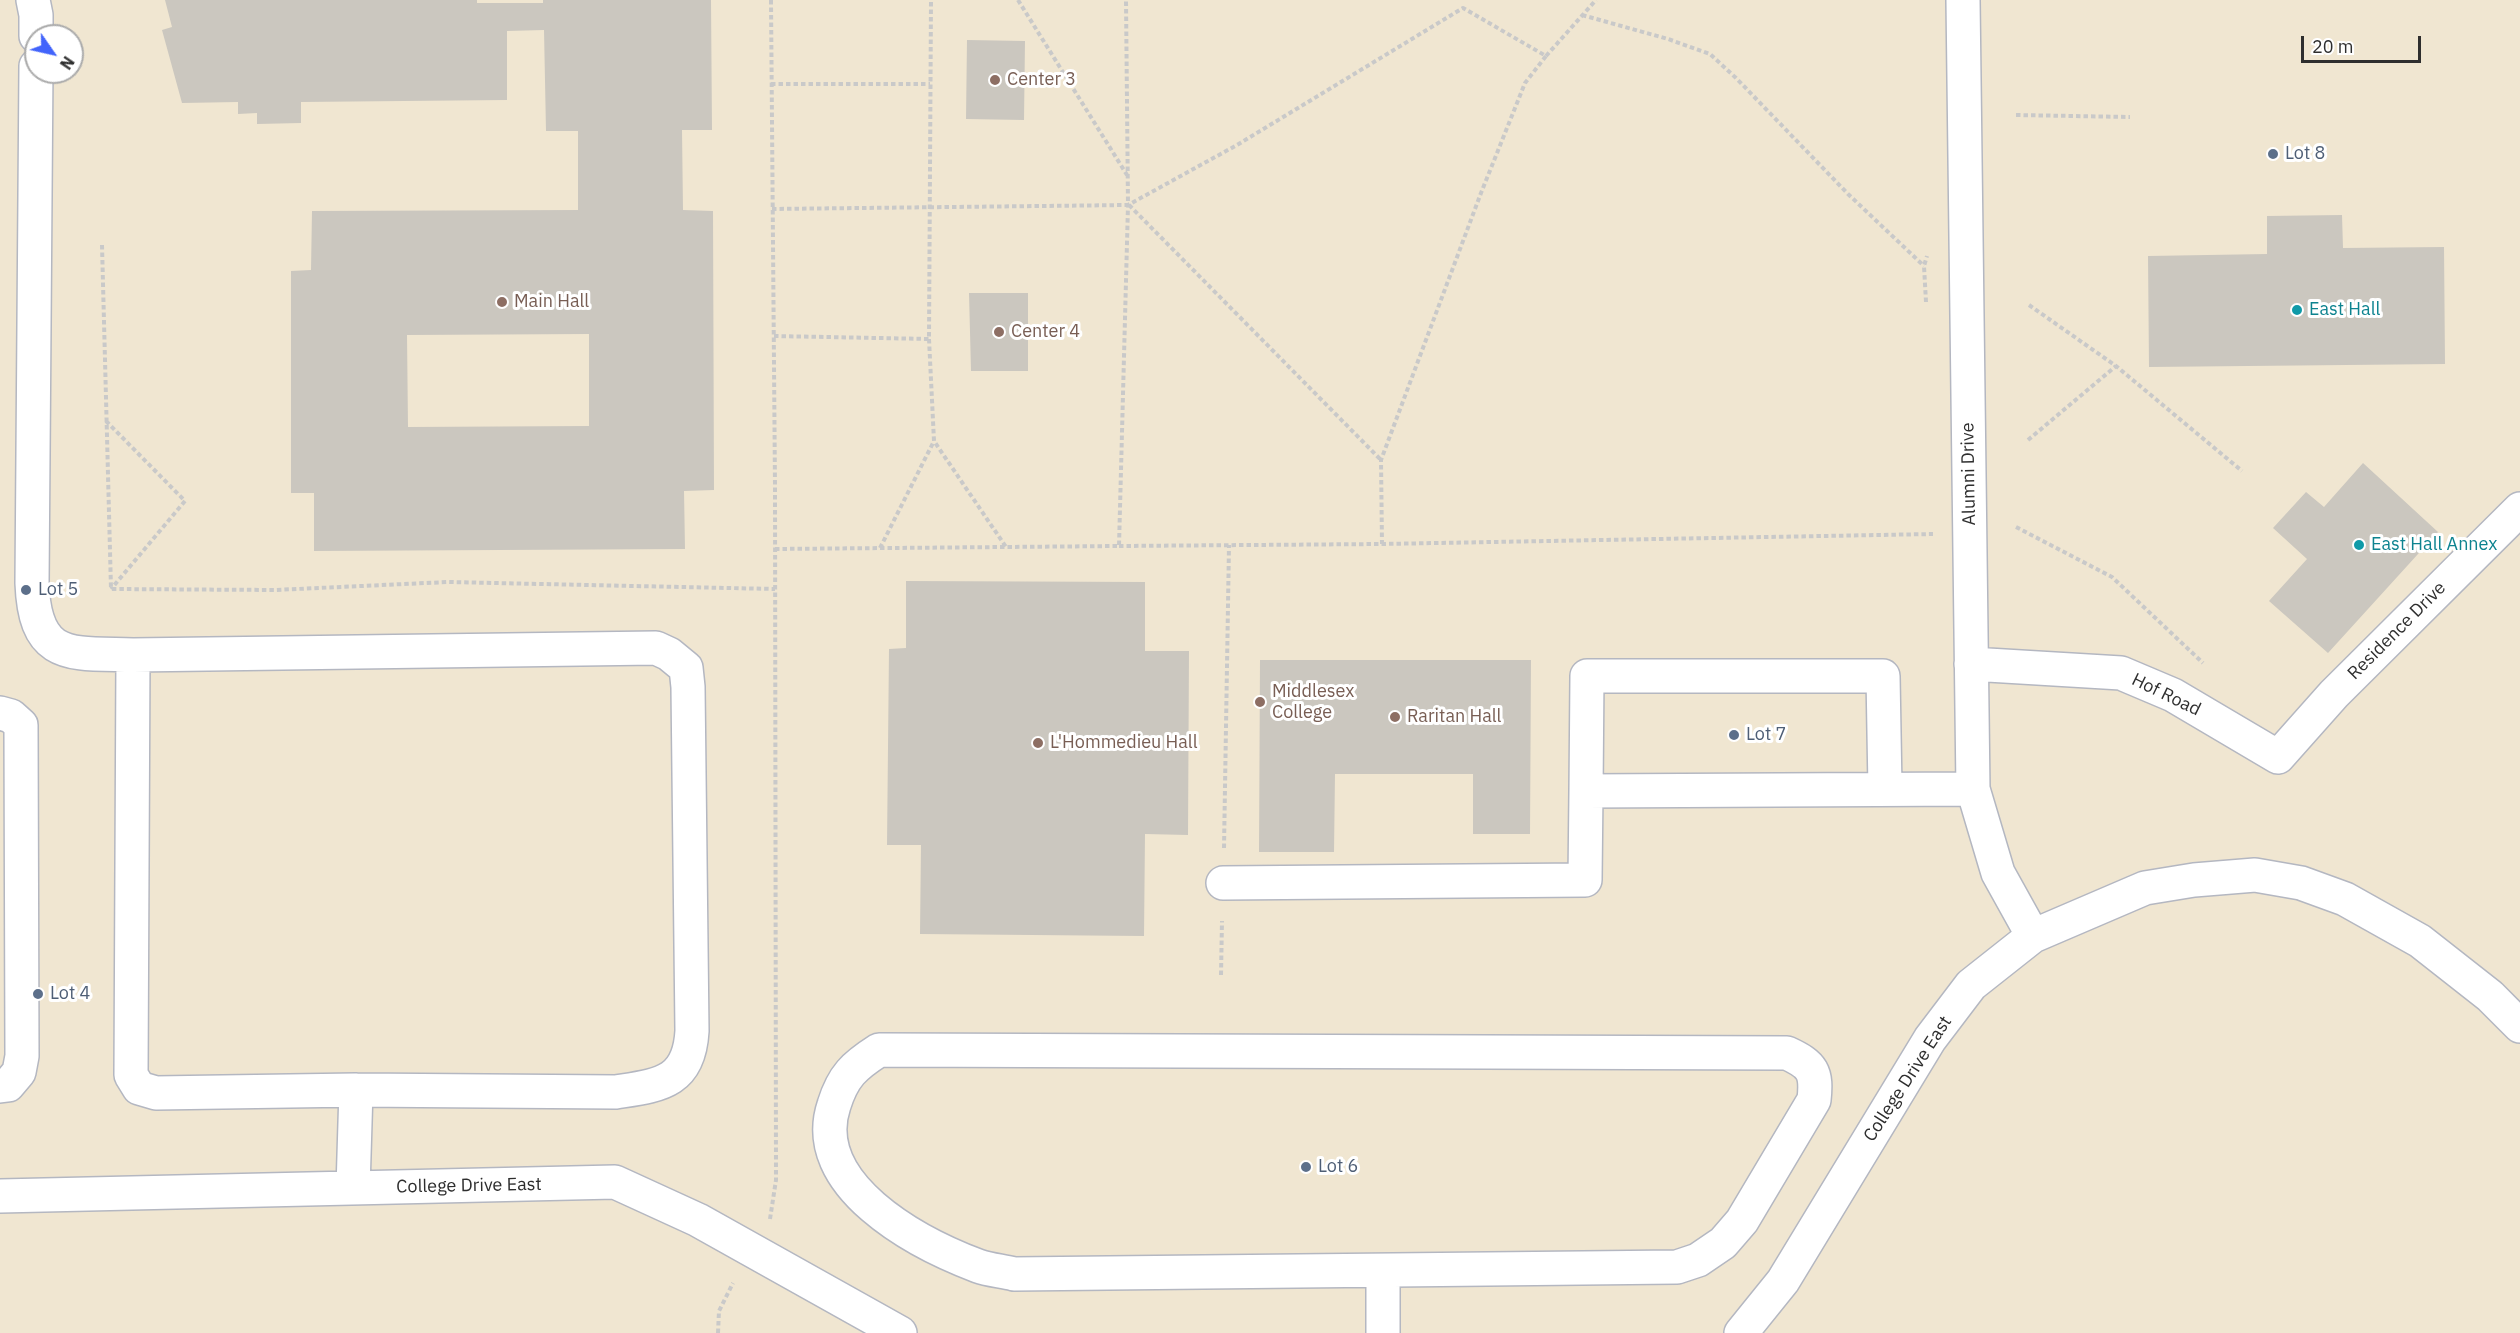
<!DOCTYPE html>
<style>
body{margin:0}
#map{position:relative;width:2520px;height:1333px;overflow:hidden;background:#efe9e1;font-family:"IBM Plex Sans",sans-serif}
canvas{display:block}
.north{position:absolute;left:24px;top:24px;width:60px;height:60px;box-sizing:border-box;background:#fff;border:2px solid #ababab;border-radius:50%;rotate:124deg;font-size:16px;font-weight:700;line-height:24px;text-align:center;color:#2e2e2e}
.north::after{content:'';display:block;margin:auto;width:21px;height:27px;background:#4264fb;clip-path:polygon(50% 0,100% 100%,50% 72%,0 100%)}
.scale{position:absolute;left:2301px;top:36px;width:120px;height:27px;box-sizing:border-box;border:3px solid #2e2e2e;border-top:0;padding-left:8px;font-size:18px;line-height:21px;white-space:nowrap;color:#2e2e2e;-webkit-text-stroke:4px #fff;paint-order:stroke}
</style>
<div id="map">
<canvas width="2520" height="1333"></canvas>
<div class="north">N</div>
<div class="scale">20 m</div>
</div>
<script>
const c = document.querySelector('canvas').getContext('2d');
c.lineJoin = 'round';
function fillPath(path, color) { c.fillStyle = color; c.fill(path, 'evenodd'); }
function stroke(path, color, width, dash) { c.strokeStyle = color; c.lineWidth = width; c.lineCap = dash ? 'butt' : 'round'; c.setLineDash(dash || []); c.stroke(path); }
function write(font, color, halo, rows, align = 'center') {
  c.font = font + ' "IBM Plex Sans",sans-serif'; c.lineWidth = 6; c.setLineDash([]); c.textBaseline = 'middle'; c.strokeStyle = halo; c.fillStyle = color; for (const [text, x, y, turn = 0] of rows) {
    c.save(); c.translate(x, y); c.rotate((+turn || 0) * Math.PI / 180); c.textAlign = isNaN(turn) ? turn : align; if (halo) c.strokeText(text, 0, 0); c.fillText(text, 0, 0); c.restore();
  }
}
fillPath(new Path2D(`
 M0 0H2520V1333H0ZM36 36H72V72H36Z`), '#f0e6d1');
fillPath(new Path2D(`
 M165 0H477V3H543V0H711L712 130H682L683 210 713 211 714 490 684 491 685 549 314 551V493H291V271L311 270 312 211 578 210V131H546L544 30 507 31V100L301 102V123L257 124V113L238 114V102L182 103 162 30 172 27ZM589 334V426L408 427 407 335Z
 M967 40 1025 41 1024 120 966 119Z
 M2342 215 2343 248 2444 247 2445 364 2149 367 2148 256 2267 254V216Z
 M969 293H1028V371H971Z
 M2363 463 2438 532 2328 653 2269 601 2307 559 2273 528 2306 492 2324 507Z
 M906 581 1145 582V651H1189L1188 835 1145 834 1144 936 920 934 921 845H887L889 649 906 648Z
 M1260 660H1531L1530 834H1473V774H1335L1334 852H1259Z`), '#cbc7bf');
const minor = new Path2D(`
 M33 0 36 15V36
 M1963 0 1973 789 1998 873 2033 936
 M36 66 32 583C35 661 70 653 133 655L656 648 669 654 686 668 688 687 692 1031C689 1083 660 1085 616 1092L356 1090 156 1093 139 1088 131 1075 133 655
 M1971 664 2121 673 2173 695 2278 757 2334 694 2520 509
 M0 713 11 716 21 725 22 1056 19 1072 8 1085 0 1086
 M1885 789 1883 676H1587L1586 791 1973 789
 M1223 883 1585 880 1586 791
 M879 1050 1787 1053C1813 1065 1817 1072 1814 1100L1742 1221 1723 1243 1698 1260 1677 1267 1014 1274C1002 1271 989 1270 978 1266 917 1243 807 1185 834 1105 843 1076 854 1066 879 1050Z
 M353 1188 356 1090
 M0 1196 615 1182 698 1220 900 1333
 M1383 1271V1333
 M1741 1333 1783 1281 1930 1039 1971 985 2033 936 2145 888 2194 880 2255 875 2301 883 2345 899 2420 941 2490 996 2520 1026`);
stroke(minor, '#b4b7c1', 36);
stroke(new Path2D(`
 M1018 0 1127 175
 M1582 15 1668 39 1710 54 1736 78 1848 194 1924 266
 M1546 56 1596 0
 M771 84H930
 M2016 115 2130 117
 M1129 205 1381 460
 M772 209 1128 205 1126 0
 M102 245 111 589 275 590 448 582 775 589
 M1926 302 1924 266 1927 256
 M2029 305 2116 366 2242 471
 M774 336 929 339 931 0
 M929 339 934 441 1006 547
 M106 421 185 501 111 589
 M2028 440 2116 366
 M2016 527 2112 577 2203 663
 M1119 546 1382 544 1933 534
 M880 548 934 441
 M775 549 1119 546 1128 205 1237 145 1463 8 1546 56 1525 83 1481 193 1381 460 1382 544
 M1224 848 1229 545
 M1221 975 1222 921
 M770 1219 776 1180 775 486 771 0
 M718 1333 719 1311 733 1283`), '#c9c9c9', 4, [4.5, 3]);
stroke(minor, '#fff', 33);
for (const [x, y, r, color] of [
 [995,80,6,"#8d6e63"],
 [2273,154,6,"#5c6f8a"],
 [502,302,6,"#8d6e63"],
 [2297,310,6,"#0f9aa8"],
 [999,332,6,"#8d6e63"],
 [2359,545,6,"#0f9aa8"],
 [26,590,6,"#5c6f8a"],
 [1260,702,6,"#8d6e63"],
 [1395,717,6,"#8d6e63"],
 [1734,735,6,"#5c6f8a"],
 [1038,743,6,"#8d6e63"],
 [38,994,6,"#5c6f8a"],
 [1306,1167,6,"#5c6f8a"]
]) { const dot = new Path2D(); dot.arc(x, y, r, 0, 2 * Math.PI); c.fillStyle = color; c.fill(dot); stroke(dot, '#fff', 2); }
write('18px', '#785e54', '#fff', [
 ["Center 3",1007,80],
 ["Main Hall",514,302],
 ["Center 4",1011,332],
 ["Middlesex",1272,692],
 ["College",1272,713],
 ["Raritan Hall",1407,717],
 ["L'Hommedieu Hall",1050,743]
], 'left');
write('18px', '#4e5e75', '#fff', [
 ["Lot 8",2285,154],
 ["Lot 5",38,590],
 ["Lot 7",1746,735],
 ["Lot 4",50,994],
 ["Lot 6",1318,1167]
], 'left');
write('18px', '#0d838f', '#fff', [
 ["East Hall",2309,310],
 ["East Hall Annex",2371,545]
], 'left');
write('18px', '#2e2e2e', '#fff', [
 ["Alumni Drive",1969,474,-91],
 ["Residence Drive",2397,631,-45],
 ["Hof Road",2166,695,26],
 ["College Drive East",1908,1079,-57],
 ["College Drive East",469,1186,-1]
]);
</script>
